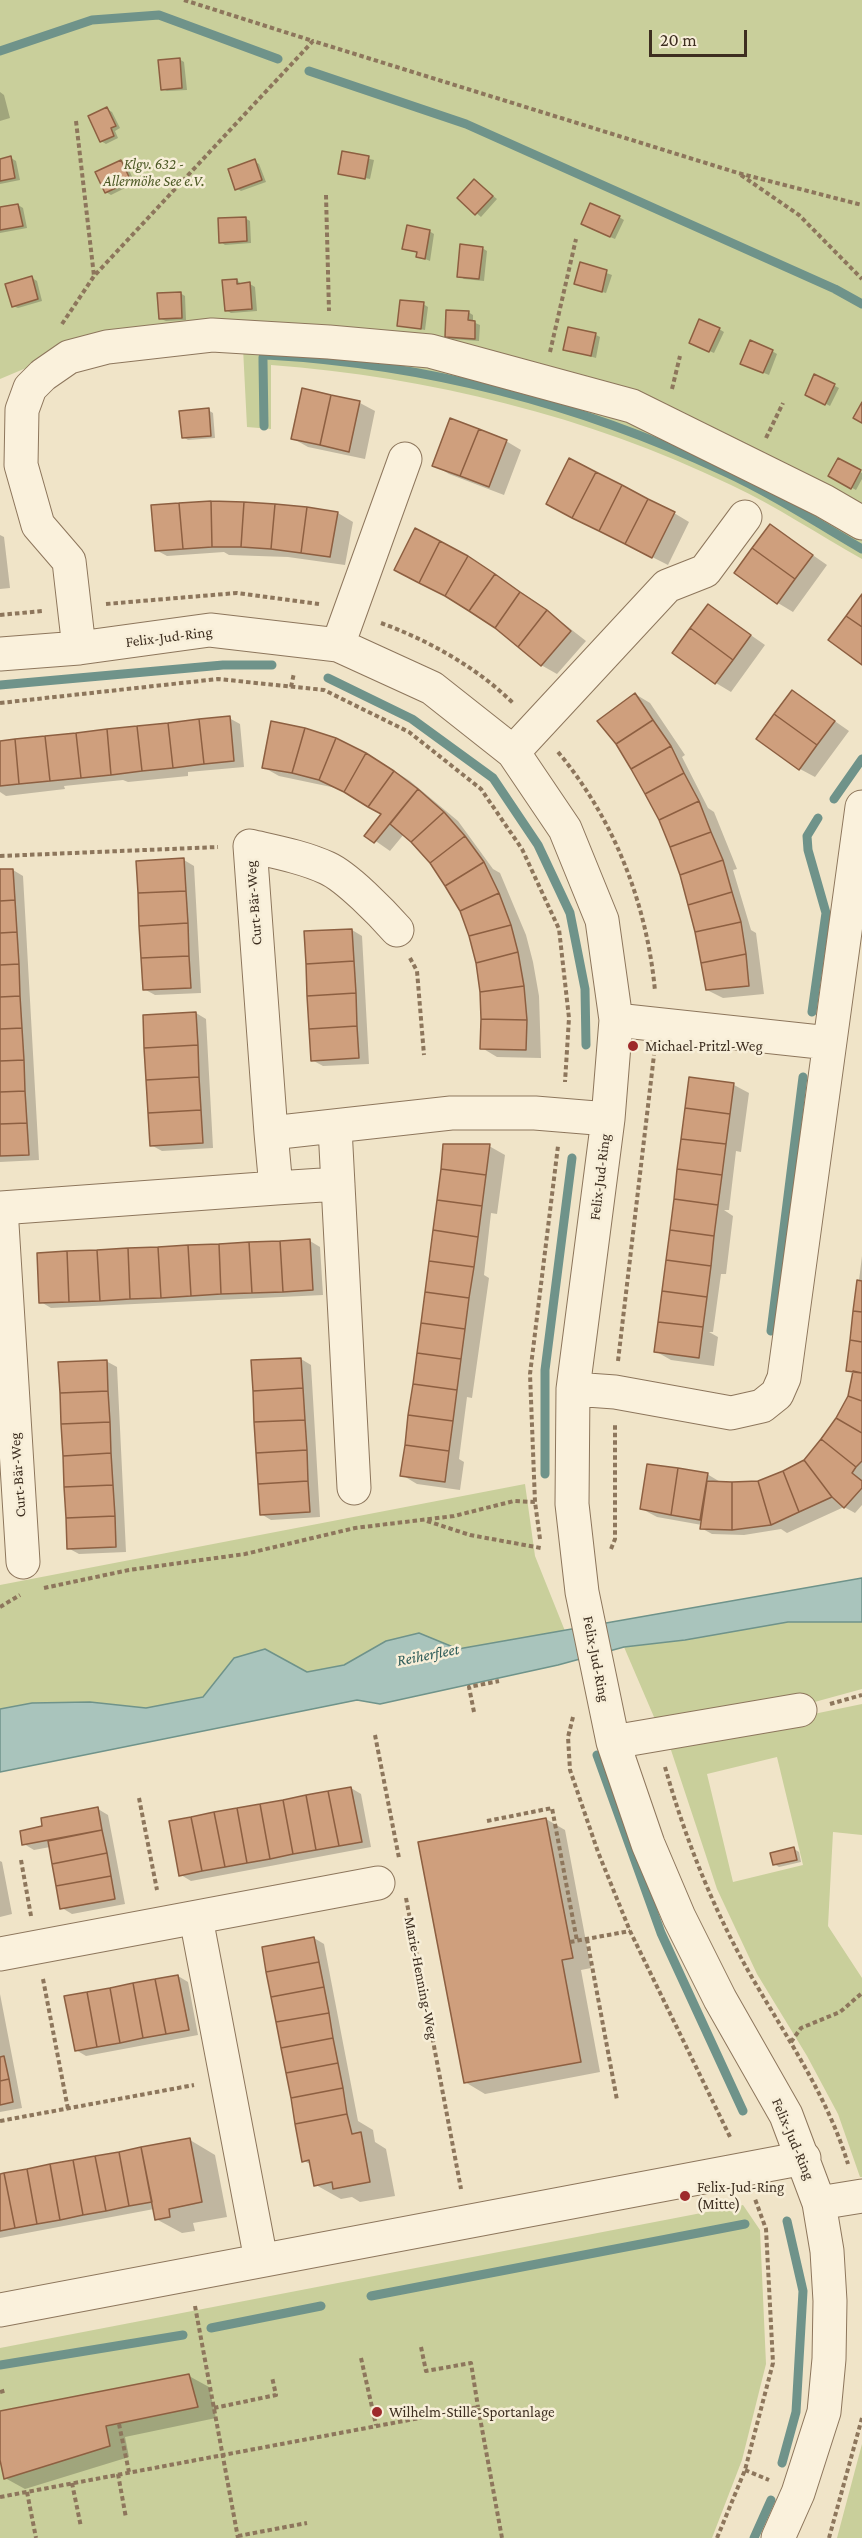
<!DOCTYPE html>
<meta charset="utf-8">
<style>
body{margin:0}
#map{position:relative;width:862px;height:2538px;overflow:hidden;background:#f0e4c8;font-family:"Crimson Pro",serif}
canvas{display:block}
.scale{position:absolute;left:649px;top:30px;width:98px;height:27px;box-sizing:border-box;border:3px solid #3d2e20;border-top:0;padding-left:8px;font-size:18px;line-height:21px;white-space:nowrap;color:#3d2e20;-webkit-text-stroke:4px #f7eed8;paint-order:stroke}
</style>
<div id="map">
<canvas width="862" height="2538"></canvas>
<div class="scale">20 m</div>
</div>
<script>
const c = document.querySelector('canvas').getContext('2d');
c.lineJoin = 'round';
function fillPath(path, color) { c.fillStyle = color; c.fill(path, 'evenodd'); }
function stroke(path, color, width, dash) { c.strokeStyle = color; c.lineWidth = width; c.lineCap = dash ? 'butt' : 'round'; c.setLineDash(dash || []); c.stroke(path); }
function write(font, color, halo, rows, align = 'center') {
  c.font = font + ' "Crimson Pro",serif'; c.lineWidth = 5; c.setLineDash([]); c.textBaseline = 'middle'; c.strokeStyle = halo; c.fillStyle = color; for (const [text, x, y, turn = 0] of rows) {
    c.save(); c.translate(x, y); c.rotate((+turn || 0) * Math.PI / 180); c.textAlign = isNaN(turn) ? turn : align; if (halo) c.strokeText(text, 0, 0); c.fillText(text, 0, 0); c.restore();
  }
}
fillPath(new Path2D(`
 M0 0H862V513L430 340 95 339 0 379Z
 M243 348 430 368 525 389 640 426 862 536V559C819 535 776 506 731 485 588 416 429 377 271 365V429L247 427Z
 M525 1484 535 1556 565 1631 458 1649 419 1633 386 1641 344 1665 307 1672 265 1649 234 1658 203 1697 146 1708 90 1702 32 1703 0 1709V1585Z
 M788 1622H862V1689L800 1706 657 1724 624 1647 685 1640Z
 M862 1704V1835L833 1832 828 1926 862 1978V2177H860L838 2114 807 2056 757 1974 717 1889 669 1744ZM777 1757 803 1865 733 1882 707 1774Z
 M743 2205 760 2230 766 2364 742 2460 712 2538H0V2348Z
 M862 2444V2538H837Z`), '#c9cf9b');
const water = new Path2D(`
 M862 1578V1622H788L685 1640 624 1647 558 1665 380 1704 357 1700 0 1772V1709L32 1703 90 1702 146 1708 203 1697 234 1658 265 1649 307 1672 344 1665 386 1641 419 1633 458 1649Z`);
fillPath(water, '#a9c4bc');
stroke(water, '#6f938a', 1.5);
fillPath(new Path2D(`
 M179 59 184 62 187 90 167 91 163 89Z
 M0 92 4 95 10 118 0 121Z
 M107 109 112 112 120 128 115 131 118 138 106 144 101 141Z
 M343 153 374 160 370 179 342 173Z
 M11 158 16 161 20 180 0 184V160Z
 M254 161 259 164 266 182 241 191 236 188Z
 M121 162 126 164 135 183 111 195 106 192Z
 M475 181 497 199 481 217 459 198Z
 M18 205 23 208 27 228 0 233V209Z
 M619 217 624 220 615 239 587 227Z
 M245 218 250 221 251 243 225 245 221 242Z
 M429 231 434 234 430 261 418 256V253L404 249Z
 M482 248 487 251 484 281 464 279 459 276Z
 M581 264 612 275 606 293 580 286Z
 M32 278 37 281 42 301 18 308 13 306Z
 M237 280 242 285 250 284 255 287 257 311 231 313 226 310Z
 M180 293 185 296 186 320 166 321 161 319Z
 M423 304 428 307 425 330 398 325Z
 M468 312 473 315V322L480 325 479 341 451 339 447 337Z
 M719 329 724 332 714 353 696 345Z
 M596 335 600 337 596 358 565 349Z
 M772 351 777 354 769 375 747 366Z
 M815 376 839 388 830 406 807 394Z
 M303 390 360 403 375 411 365 459 308 447 292 438Z
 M208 410 213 413 215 438 188 440 183 437Z
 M506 441 521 450 504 495 449 474 434 465Z
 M839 460 862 473V479L856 490 830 476Z
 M563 512 674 513 689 522 668 565Z
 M338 513 353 522 345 565 288 557 229 555 224 552 167 556 156 550Z
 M771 526 827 565 793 612 778 603Z
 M0 535 4 537 10 588 0 589Z
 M482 566 536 602 586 641 557 674 541 665Z
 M709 606 765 645 731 692 716 683Z
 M793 692 849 731 815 777 800 769Z
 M635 694 650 703 685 755 682 757 708 808 714 812 737 869 733 870 751 930 756 933 764 994 723 998 707 990 697 932Z
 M229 718 240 724 244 767 188 772V776L128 782 123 780 64 786 65 789 6 796 0 792V742Z
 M382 763 410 781 458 821 493 869 500 873 526 935 533 962 539 996 541 1058 497 1057 482 1048V1019L478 963 461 911 431 862 404 834 390 851 367 835 383 814 336 788 279 776 263 767Z
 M184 860 194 866 201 993 155 995 144 989Z
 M13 870 23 876 39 1160 0 1162V871Z
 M352 930 362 936 369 1064 323 1066 312 1060Z
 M196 1013 206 1019 213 1148 162 1151 151 1145Z
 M734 1085 749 1093 741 1152 736 1151 729 1210H724L733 1216 726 1274H721L713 1332H709L718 1337 714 1366 671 1360 655 1351Z
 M489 1146 505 1155 497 1214 491 1213 484 1275 489 1278 472 1398 467 1397 459 1459 464 1462 460 1490 417 1484 402 1475Z
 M310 1241 320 1247 323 1295 51 1308 41 1302Z
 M862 1256V1505L855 1513 844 1507 787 1533 781 1529 744 1535 712 1534 701 1528 702 1525 657 1517 642 1509 707 1474 722 1483H758L805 1461 837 1419 849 1396 854 1374 848 1370Z
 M301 1359 311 1365 320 1517 271 1520 261 1514Z
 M106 1361 117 1367 126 1552 79 1554 68 1548Z
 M351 1788 361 1794 371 1847 191 1881 181 1875Z
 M98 1809 108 1815 125 1904 72 1914 62 1908 50 1847 34 1850 24 1844 44 1828Z
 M546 1819 565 1830 591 1968 581 1970 600 2072 485 2094 465 2082Z
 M794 1849 799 1852 801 1862 779 1867 774 1864Z
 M0 1861 2 1862 12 1914 0 1917Z
 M314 1938 324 1944 358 2121 373 2130 375 2142 386 2149 395 2196 360 2202 352 2197 341 2199 316 2185 312 2165 304 2161Z
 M178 1976 188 1982 198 2035 86 2056 76 2050Z
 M0 1994 22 2108 0 2112Z
 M190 2140 215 2155 227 2217 193 2223 195 2231 182 2233 156 2219 154 2209 0 2238V2176Z
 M189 2376 209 2387 216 2418 125 2437 129 2457 25 2489 5 2478 0 2453V2412Z`), '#0003');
stroke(new Path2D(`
 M0 51 92 20 159 15 278 59
 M309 71 466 124 835 289 862 304
 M264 426 263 362V357L267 355C425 364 580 404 723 471 771 493 816 522 862 549
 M328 678 412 719 493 778 538 845 570 913 585 989 586 1045
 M0 685 223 665H272
 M834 799 862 759
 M812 1012 826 913 808 850 807 836 818 818
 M771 1331 803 1077
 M545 1474V1370L572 1158
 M597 1755 661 1933 743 2111
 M371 2296 745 2224
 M211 2328 321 2306
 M0 2365 183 2335
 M782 2463 796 2412 803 2291 787 2221
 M754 2538 771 2500`), '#6f938a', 9);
const building = new Path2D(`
 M180 58 182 88 161 90 158 60Z
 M107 107 116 126 111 128 114 136 100 142 88 116Z
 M342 151 369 156 365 179 338 174Z
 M11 156 15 178 0 181V159Z
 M255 159 262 180 235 190 228 169Z
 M121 160 131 181 105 193 95 172Z
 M474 179 493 196 475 215 457 198Z
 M590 203 620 216 610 237 581 224Z
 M18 204 23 226 0 230V207Z
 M246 217 247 241 219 243 218 218Z
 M407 225 430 230 425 259 416 257 417 252 402 249Z
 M460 244 483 247 479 279 457 277Z
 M580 262 607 270 602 292 574 284Z
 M32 276 38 299 12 307 5 284Z
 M237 279V284L250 282 252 309 225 311 222 280Z
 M181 292 182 318 159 319 157 293Z
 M400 300 424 302 421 329 397 326Z
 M446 310 469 311 468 320 475 321V339L445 337Z
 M699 319 720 328 709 352 689 343Z
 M568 327 596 333 591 356 563 350Z
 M750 340 773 350 763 373 740 364Z
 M814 374 835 384 825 405 805 395Z
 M302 388 331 395 320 445 291 439Z
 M331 395 360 401 349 452 320 445Z
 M862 402V423L853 418Z
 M209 408 211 436 182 438 179 411Z
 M450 418 479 429 460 476 432 466Z
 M479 429 507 440 489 487 460 476Z
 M569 458 596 472 572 518 546 504Z
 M838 458 861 470 851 489 828 476Z
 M596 472 622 485 599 531 572 518Z
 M622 485 648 499 625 544 599 531Z
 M648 499 675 512 652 558 625 544Z
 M211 501 244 502 241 547H212Z
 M211 501 212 547 183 549 179 503Z
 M244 502 275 504 271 549 241 547Z
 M179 503 183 549 155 551 151 505Z
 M275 504 307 507 301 553 271 549Z
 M307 507 338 512 330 557 301 553Z
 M770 524 813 555 795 579 752 548Z
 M415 528 440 541 419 583 394 570Z
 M440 541 468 556 445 596 419 583Z
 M752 548 795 579 777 604 734 573Z
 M468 556 495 574 469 611 445 596Z
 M495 574 520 592 495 628 469 611Z
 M520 592 547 610 518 647 495 628Z
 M862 594V627L846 616Z
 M708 604 751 635 733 660 690 628Z
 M547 610 571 631 541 666 518 647Z
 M846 616 862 627V665L828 640Z
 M690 628 733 660 715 684 672 653Z
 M792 690 835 721 817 745 774 714Z
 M635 693 653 720 616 744 597 721Z
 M774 714 817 745 799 770 756 739Z
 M230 716 234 761 204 764 199 719Z
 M199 719 204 764 173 768 168 723Z
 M653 720 671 746 631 769 616 744Z
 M271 721 305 728 292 773 262 768Z
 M168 723 173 768 142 771 137 726Z
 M137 726 142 771 111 775 107 729Z
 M305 728 336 738 319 780 292 773Z
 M107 729 111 775 81 778 76 733Z
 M76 733 81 778 50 781 45 736Z
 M45 736 50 781 19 784 15 739Z
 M336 738 366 753 344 792 319 780Z
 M15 739 19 784 0 786V741Z
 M671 746 684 773 645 794 631 769Z
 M366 753 394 771 368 807 344 792Z
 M394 771 418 789 374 843 364 836 381 814 368 807Z
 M684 773 699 801 659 820 645 794Z
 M418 789 444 812 411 842 390 824Z
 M699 801 711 832 670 847 659 820Z
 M444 812 465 836 430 863 411 842Z
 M711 832 723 860 680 875 670 847Z
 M465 836 484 862 445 886 430 863Z
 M184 858 186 891 138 893 136 861Z
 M723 860 732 892 688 905 680 875Z
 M484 862 499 893 460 911 445 886Z
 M0 869H13L15 900 0 901Z
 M186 891 188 923 139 926 138 893Z
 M732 892 741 922 695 932 688 905Z
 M499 893 511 925 469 936 460 911Z
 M15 900 17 932 0 933V901Z
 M741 922 746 954 701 963 695 932Z
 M188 923 189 956 141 958 139 926Z
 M511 925 518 952 476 963 469 936Z
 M352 929 354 961 306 964 304 931Z
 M17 932 19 964 0 965V933Z
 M518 952 524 986 480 992 476 963Z
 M746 954 749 986 706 990 701 963Z
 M189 956 191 988 143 990 141 958Z
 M354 961 356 993 307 996 306 964Z
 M19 964 20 996 0 997V965Z
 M524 986 527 1020 481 1019 480 992Z
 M356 993 357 1026 309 1029 307 996Z
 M20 996 22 1028 0 1029V997Z
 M196 1012 198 1045 144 1048 143 1015Z
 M481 1019 527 1020 526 1050 480 1049Z
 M357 1026 359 1058 311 1061 309 1029Z
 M22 1028 24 1060 0 1061V1029Z
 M198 1045 199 1077 146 1080 144 1048Z
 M24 1060 25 1091 0 1092V1061Z
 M199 1077 201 1110 148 1113 146 1080Z
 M689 1077 734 1083 730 1114 685 1108Z
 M25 1091 27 1123 0 1124V1092Z
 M685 1108 730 1114 726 1144 681 1139Z
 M201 1110 203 1143 150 1146 148 1113Z
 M27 1123 29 1155 0 1156V1124Z
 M681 1139 726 1144 722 1175 677 1169Z
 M443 1144H490L486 1175 441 1169Z
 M441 1169 486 1175 482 1206 437 1200Z
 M677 1169 722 1175 718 1205 674 1199Z
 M674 1199 718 1205 714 1236 670 1230Z
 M437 1200 482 1206 478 1237 433 1230Z
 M433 1230 478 1237 474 1267 429 1261Z
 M670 1230 714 1236 711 1266 666 1260Z
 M310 1239 313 1290 283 1292 280 1241Z
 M280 1241 283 1292 252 1293 249 1242Z
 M249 1242 252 1293 221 1294 219 1244Z
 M219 1244 221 1294 191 1296 188 1245Z
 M188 1245 191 1296 161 1298 158 1247Z
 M158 1247 161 1298 130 1299 128 1248Z
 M128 1248 130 1299 100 1301 97 1250Z
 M97 1250 100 1301 69 1302 67 1251Z
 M67 1251 69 1302 39 1303 37 1253Z
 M666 1260 711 1266 707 1297 662 1291Z
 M429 1261 474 1267 469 1298 425 1292Z
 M857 1280 862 1281V1312L853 1311Z
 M662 1291 707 1297 703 1327 658 1322Z
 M425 1292 469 1298 465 1329 421 1323Z
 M853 1311 862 1312V1342L850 1340Z
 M658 1322 703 1327 699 1358 654 1352Z
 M421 1323 465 1329 461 1359 417 1353Z
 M850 1340 862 1342V1373L846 1371Z
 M417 1353 461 1359 457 1390 413 1384Z
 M301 1358 303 1388 253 1391 251 1360Z
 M107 1360 108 1391 60 1393 58 1362Z
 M853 1371 862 1373V1401L848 1396Z
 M413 1384 457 1390 453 1421 408 1415Z
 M303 1388 305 1420 254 1422 253 1391Z
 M108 1391 110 1422 61 1424 60 1393Z
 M848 1396 862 1401V1433L836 1418Z
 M408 1415 453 1421 449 1451 405 1445Z
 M836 1418 862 1433V1461L856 1467 821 1439Z
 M305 1420 307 1450 256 1453 254 1422Z
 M110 1422 111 1453 63 1456 61 1424Z
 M821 1439 856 1467 852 1473 862 1481V1488L844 1508 832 1497 804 1460Z
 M405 1445 449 1451 445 1482 400 1476Z
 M307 1450 308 1481 258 1484 256 1453Z
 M111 1453 113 1485 64 1487 63 1456Z
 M804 1460 832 1497 799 1512 783 1471Z
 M647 1464 678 1468 671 1515 640 1509Z
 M678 1468 708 1473 700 1520 671 1515Z
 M783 1471 799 1512 771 1525 758 1481Z
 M308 1481 310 1512 260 1515 258 1484Z
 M707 1481 732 1482V1530L700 1529Z
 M758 1481 771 1525 732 1530V1482Z
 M113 1485 115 1516 66 1518 64 1487Z
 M115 1516 116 1547 67 1549 66 1518Z
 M351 1787 362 1842 339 1846 328 1791Z
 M328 1791 339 1846 316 1850 306 1795Z
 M306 1795 316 1850 293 1854 283 1800Z
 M283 1800 293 1854 270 1859 260 1804Z
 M260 1804 270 1859 247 1863 237 1808Z
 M98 1807 102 1830 22 1845 20 1831 42 1826 41 1818Z
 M237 1808 247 1863 225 1867 214 1812Z
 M214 1812 225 1867 202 1871 191 1817Z
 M191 1817 202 1871 179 1876 169 1821Z
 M546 1818 573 1958 562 1960 581 2062 464 2083 418 1842Z
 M102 1830 107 1853 52 1864 48 1841Z
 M794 1847 797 1860 773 1865 770 1853Z
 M107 1853 111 1876 56 1886 52 1864Z
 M111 1876 115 1899 60 1909 56 1886Z
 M314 1937 319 1962 266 1972 262 1947Z
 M319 1962 324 1987 271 1997 266 1972Z
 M178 1975 189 2030 166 2034 155 1979Z
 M155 1979 166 2034 143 2038 133 1983Z
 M133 1983 143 2038 120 2043 110 1988Z
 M324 1987 329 2013 276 2022 271 1997Z
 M110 1988 120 2043 97 2047 87 1992Z
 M87 1992 97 2047 75 2051 64 1996Z
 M329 2013 333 2038 281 2048 276 2022Z
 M333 2038 338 2063 286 2073 281 2048Z
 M4 2056 9 2079 0 2081V2057Z
 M338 2063 343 2088 291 2098 286 2073Z
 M9 2079 13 2102 0 2105V2081Z
 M343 2088 347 2114 295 2124 291 2098Z
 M347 2114 352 2134 361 2132 370 2182 333 2189 332 2182 314 2186 309 2160 302 2162 295 2124Z
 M190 2138 202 2202 169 2209 170 2217 155 2220 141 2147Z
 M141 2147 152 2202 129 2206 119 2152Z
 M119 2152 129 2206 106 2211 95 2156Z
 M95 2156 106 2211 83 2215 73 2160Z
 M73 2160 83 2215 60 2220 50 2164Z
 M50 2164 60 2220 37 2224 27 2169Z
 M27 2169 37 2224 15 2228 4 2173Z
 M4 2173 15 2228 0 2231V2174Z
 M189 2374 198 2407 106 2426 110 2446 4 2479 0 2460V2411Z`);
fillPath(building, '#cf9f7d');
stroke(building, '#8d5f41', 1.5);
const minor = new Path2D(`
 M338 645 405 459
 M79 648 69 561 38 525 21 465 22 410 30 388 43 375 69 357 107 347 212 335 329 342 430 351 632 406 824 501 862 523
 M0 654 79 648 210 630 338 645 432 688 513 752 565 829 602 920 616 1020 608 1119 573 1389 572 1504 582 1592 613 1742 648 1844 679 1917 720 1999 786 2115 819 2203 827 2251 830 2301 829 2359 824 2412 798 2493 778 2538
 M513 752 667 586 705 571 745 517
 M616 1020 829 1043
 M335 1128 354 1488
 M271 1133 250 846C276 852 303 857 327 868 347 877 382 913 397 930
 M276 1188 338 1184
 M0 1208 276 1188 271 1133 451 1113H535L608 1119
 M1 1208 23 1562
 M573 1389 615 1392 731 1413 762 1406 777 1394 784 1378 862 807
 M613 1742 800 1710
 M196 1918 261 2260
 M0 1954 378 1883
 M819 2203 862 2196
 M0 2310 804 2158`);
stroke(minor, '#8d765c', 35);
stroke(new Path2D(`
 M184 0 313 41
 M76 121 94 276
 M741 175 799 215 862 279
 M326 195 329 311
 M62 324 94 276 313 41 738 173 862 205
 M550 352 576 239
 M672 389 680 356
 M766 438 783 403
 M106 604 237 593 319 604
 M0 615 42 611
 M381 623C428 640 478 668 514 704
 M291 687 294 673
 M0 703 218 679 324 690 409 732 481 789 522 849 559 929 569 1018 565 1082
 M558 752C614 819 647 904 655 991
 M0 856 218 847
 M410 958 417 971 424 1055
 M618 1361 654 1055
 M427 1521 470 1535 541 1548
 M540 1539 535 1502 530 1374 558 1146
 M611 1549 615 1539V1425
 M44 1588 129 1570 245 1554 355 1528 454 1516 514 1501 535 1502
 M0 1607 20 1595
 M830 1704 862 1695
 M474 1712 469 1687 499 1681
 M573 1717 568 1737 570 1770 598 1852 630 1931 731 2139
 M375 1735 399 1858
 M665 1767C686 1841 715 1914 754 1981 789 2041 828 2098 848 2164
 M139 1798 157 1890
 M487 1821 552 1808 577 1941
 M21 1860 31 1916
 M406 1898 461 2189
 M587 1939 617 2100
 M570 1942 630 1931
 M43 1979 68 2109
 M791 2042 801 2028 840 2012 862 1993
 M0 2121 194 2085
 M195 2306 238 2538
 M421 2347 426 2371 471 2363 478 2407
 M361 2358 376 2425
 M0 2392 7 2390
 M214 2408 276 2395 272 2377
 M119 2424 129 2472
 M745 2470 769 2480
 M118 2474 126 2518
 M72 2483 81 2527
 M27 2492 36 2538
 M0 2497 478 2407 502 2538
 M238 2536 307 2523
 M717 2538 745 2470 773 2363 766 2229 755 2199
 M829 2538 862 2418`), '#8d765c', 4, [4.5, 3]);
stroke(minor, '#faf1dc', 33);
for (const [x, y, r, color] of [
 [633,1046,6,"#9e2a2b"],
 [685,2196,6,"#9e2a2b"],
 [377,2412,6,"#9e2a2b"]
]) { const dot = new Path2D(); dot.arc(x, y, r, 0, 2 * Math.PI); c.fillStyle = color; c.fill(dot); stroke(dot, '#f7eed8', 2); }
write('italic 15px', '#4d5a26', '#f7eed8', [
 ["Klgv. 632 -",154,164],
 ["Allermöhe See e.V.",154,181]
]);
write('15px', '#3d2e20', '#f7eed8', [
 ["Felix-Jud-Ring",169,637,-7],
 ["Curt-Bär-Weg",254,903,-94],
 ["Felix-Jud-Ring",600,1177,-83],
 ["Curt-Bär-Weg",18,1475,-94],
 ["Felix-Jud-Ring",596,1659,79],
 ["Marie-Henning-Weg",421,1978,79],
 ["Felix-Jud-Ring",793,2139,67]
]);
write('15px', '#3d2e20', '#f7eed8', [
 ["Michael-Pritzl-Weg",645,1046],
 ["Felix-Jud-Ring",697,2187],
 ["(Mitte)",697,2204],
 ["Wilhelm-Stille-Sportanlage",389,2412]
], 'left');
write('italic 16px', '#2f5d5a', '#f7eed8', [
 ["Reiherfleet",428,1655,-11]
]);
</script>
